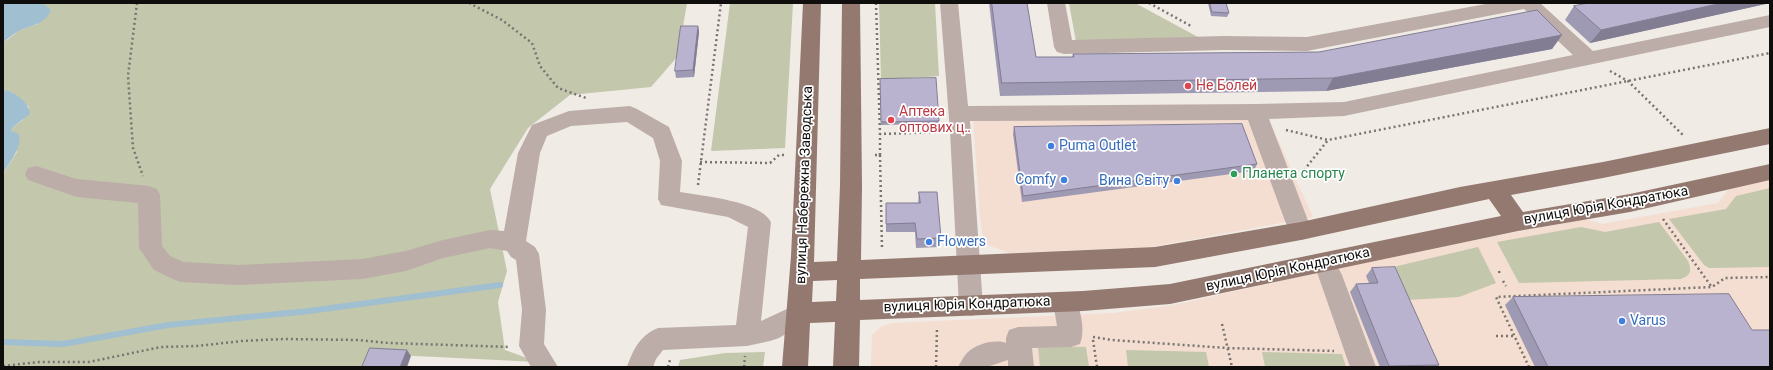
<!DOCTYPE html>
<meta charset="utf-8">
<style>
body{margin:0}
#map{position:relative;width:1773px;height:370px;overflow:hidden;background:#f1ebe5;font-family:Roboto,sans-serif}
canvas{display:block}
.frame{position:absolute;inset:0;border:4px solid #100e0c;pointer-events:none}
</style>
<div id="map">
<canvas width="1773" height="370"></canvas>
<div class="frame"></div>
</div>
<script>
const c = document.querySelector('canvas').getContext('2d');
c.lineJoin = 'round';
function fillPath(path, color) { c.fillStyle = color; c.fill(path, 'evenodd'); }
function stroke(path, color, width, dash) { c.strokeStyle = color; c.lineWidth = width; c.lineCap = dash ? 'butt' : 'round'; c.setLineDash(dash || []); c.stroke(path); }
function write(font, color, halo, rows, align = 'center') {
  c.font = font + ' Roboto,sans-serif'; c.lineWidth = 3.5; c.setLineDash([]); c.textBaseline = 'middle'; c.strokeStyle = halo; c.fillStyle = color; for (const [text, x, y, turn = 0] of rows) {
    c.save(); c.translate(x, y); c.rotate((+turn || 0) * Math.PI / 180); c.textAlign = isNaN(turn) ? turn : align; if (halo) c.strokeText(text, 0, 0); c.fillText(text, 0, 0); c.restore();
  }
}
fillPath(new Path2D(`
 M1268 118 1313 217 1151 247 1010 253 990 246 983 240 980 215 973 119Z
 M1770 180V367H871L872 335 881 327 892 323 1114 313 1174 305 1387 257 1585 219 1602 224 1718 203 1728 190Z`), '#f4ddd1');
fillPath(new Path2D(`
 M45 3H687L678 56 651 87 570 95 528 128 490 189 507 271 498 302 505 350 538 362 375 354 370 367H3V174L17 152 11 131 13 127 23 120 29 107 13 93 3 90V43L20 30 38 24Z
 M730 3H793L785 148 711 151Z
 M879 3H935L939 76 881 80Z
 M1069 3H1135L1198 37 1076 42Z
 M1770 188V267L1709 268 1704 265 1669 219 1726 209 1736 196Z
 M1659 222 1688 261C1692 271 1691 275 1681 279L1519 283 1497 242 1581 227 1605 232Z
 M1478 247 1496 283 1459 297 1407 300 1393 267Z
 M1038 346 1086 347 1089 367H1040Z
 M1126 350 1206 352 1209 367H1128Z
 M765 352 763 367H678L680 360 725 353Z
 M1262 352 1342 354 1346 367H1265Z`), '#c3c7ab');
fillPath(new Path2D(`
 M3 3H45L44 4 51 10C45 24 33 25 21 30 15 33 8 38 3 43Z
 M3 90C13 90 30 103 30 114L13 127 11 131 19 134C22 149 10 161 3 174Z`), '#a0bfd1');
stroke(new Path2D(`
 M3 342 63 344 168 325 309 311 500 285`), '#a0bfd1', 6);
stroke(new Path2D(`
 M137 3 128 76 133 148 143 176
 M469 3 502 20 532 43 540 66 558 88 586 98
 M876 3 880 134
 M1149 3 1191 26
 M1610 71 1628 81 1683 135
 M1286 130 1328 140 1770 53
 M875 155H880V134L941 132
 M880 155 882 249
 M700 162 770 163 779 155H784
 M1301 174 1328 140
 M698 185 721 3
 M1663 219 1711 286
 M1499 271 1500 275
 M1503 281 1506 286
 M1222 324 1232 367
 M1496 336H1515
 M1093 337 1112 340 1227 348 1334 351
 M1093 340 1097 367
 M3 366 39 362H89L161 347 197 346 242 341 284 339 358 340 389 343 510 347
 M668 367 670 360
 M744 367 745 356
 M936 367 937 328
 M1529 367 1496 297 1712 287 1725 278 1770 277`), '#787470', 2.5, [2, 3]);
fillPath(new Path2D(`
 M940 3H958L968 106 1256 104 1344 102 1573 55 1524 9 1307 51 1224 50 1064 54 1057 52 1054 47 1047 3H1065L1072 40 1224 36 1307 37 1491 3H1540L1593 51 1770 15V27L1344 116 1269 119 1312 231 1309 238 1301 240 1293 238 1285 221 1248 120 970 121 983 306 980 313 971 316 962 313 959 306 950 131Z
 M630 106 637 109 669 127 682 161 680 192C703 196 760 201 771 222L761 321 800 303 809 306 812 313 809 320 779 338 770 341 747 346 663 350 656 359 653 367H627C633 350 640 335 658 328L736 325 748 227 728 217 661 205 658 199 660 161 653 138 627 122 571 126 547 136 540 153 526 241 535 247 539 254 546 310 544 344 558 367H531L519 346 522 310 516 260 511 257 507 251 490 248 443 258 406 271 362 279 239 285 181 282 173 279 154 270 139 248 138 203 77 197 28 180 25 174 28 168 36 166 77 179 149 186 157 189 160 195 162 246 170 256 183 262 239 265 362 259 406 251 443 240 490 230 504 231 518 153 532 125 569 111Z
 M1324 253 1332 256 1342 275 1376 367H1350L1318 275 1312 263 1316 256Z
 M1065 292 1074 295C1080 308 1086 330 1080 344L1071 347 1032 348 1034 367H1008V360L987 367H958C961 362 963 357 967 353 976 344 994 339 1006 343V338L1009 330 1018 327 1057 326 1053 302 1056 295Z`), '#bcada8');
fillPath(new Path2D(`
 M803 3H821L814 262 837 261 840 186 842 3H860L862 186 861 260 1155 247 1301 222 1460 187 1603 162 1770 128V144L1603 178 1511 195 1523 212 1630 194 1770 164V180L1630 212 1518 231 1170 304 1083 311 860 320 859 367H833L835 322 810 323 808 367H782L791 256ZM1489 199 1501 216 1170 284 1083 291 860 300V279L1155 267 1301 240ZM837 280 836 301 812 302 813 281Z`), '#937970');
fillPath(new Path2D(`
 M989 3H1027L1036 57H1072L1073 54 1319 52 1562 35 1552 49 1326 91 1000 96Z
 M1208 3H1226L1229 13 1227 17 1211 16Z
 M1770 3 1590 43 1565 20 1574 6Z
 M698 26 699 32 694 77 676 78 675 71Z
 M880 79 939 121 938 124 881 125Z
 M1014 127 1257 164 1254 171 1022 202 1013 134Z
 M919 192 941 238 940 247 916 248 915 232H886V203H918Z
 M1372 268 1439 365 1437 367H1380L1350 292 1356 284 1369 283 1366 276Z
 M1513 297 1770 367H1535L1505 305Z`), '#9f9ab3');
fillPath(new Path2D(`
 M1722 3H1770L1590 43 1601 30Z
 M698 26 699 32 694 77 693 70Z
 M1562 35 1552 49 1326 91 1333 78Z
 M407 350 411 356 407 367H400Z`), '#827d92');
const building = new Path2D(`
 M992 3H1027L1036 57H1074L1073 54 1319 52 1537 10 1562 35 1333 78 1002 83Z
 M1210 3H1226L1229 13 1212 12Z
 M1589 3H1722L1601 30 1574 6Z
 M681 26H698L693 70 675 71Z
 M936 78 939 121 881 122 880 79Z
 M1242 124 1257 164 1023 196 1014 127Z
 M919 192H937L941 238 917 239 915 223 886 224V203H920Z
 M1395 267 1439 365 1389 366 1356 284 1378 283 1372 268Z
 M1729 294 1752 330H1770V367H1548L1513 297Z
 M370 348 407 350 400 367H362Z`);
fillPath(building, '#b9b3d0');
stroke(building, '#827d92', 1);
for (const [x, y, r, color] of [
 [1188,86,4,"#e0444e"],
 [891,120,4,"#e0444e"],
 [1051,146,4,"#3f7fe0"],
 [1234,174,4,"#2e9e5b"],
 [1064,180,4,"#3f7fe0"],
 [1177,181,4,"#3f7fe0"],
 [929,242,4,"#3f7fe0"],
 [1622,321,4,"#3f7fe0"]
]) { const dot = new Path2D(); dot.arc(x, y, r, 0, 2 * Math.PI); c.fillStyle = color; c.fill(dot); stroke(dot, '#fff', 1.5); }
write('14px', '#be3a42', '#fff', [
 ["Не Болей",1196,86],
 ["Аптека",899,112],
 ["оптових ц‥",899,128]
], 'left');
write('14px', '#366cbe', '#fff', [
 ["Puma Outlet",1059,146],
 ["Comfy",1056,180,"right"],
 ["Вина Світу",1169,181,"right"],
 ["Flowers",937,242],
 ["Varus",1630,321]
], 'left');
write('14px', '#27864d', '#fff', [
 ["Планета спорту",1242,174]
], 'left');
write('14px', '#100e0c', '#fff', [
 ["вулиця Набережна Заводська",805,185,-88],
 ["вулиця Юрія Кондратюка",1606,206,-10],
 ["вулиця Юрія Кондратюка",1288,270,-12],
 ["вулиця Юрія Кондратюка",967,305,-2]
]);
</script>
